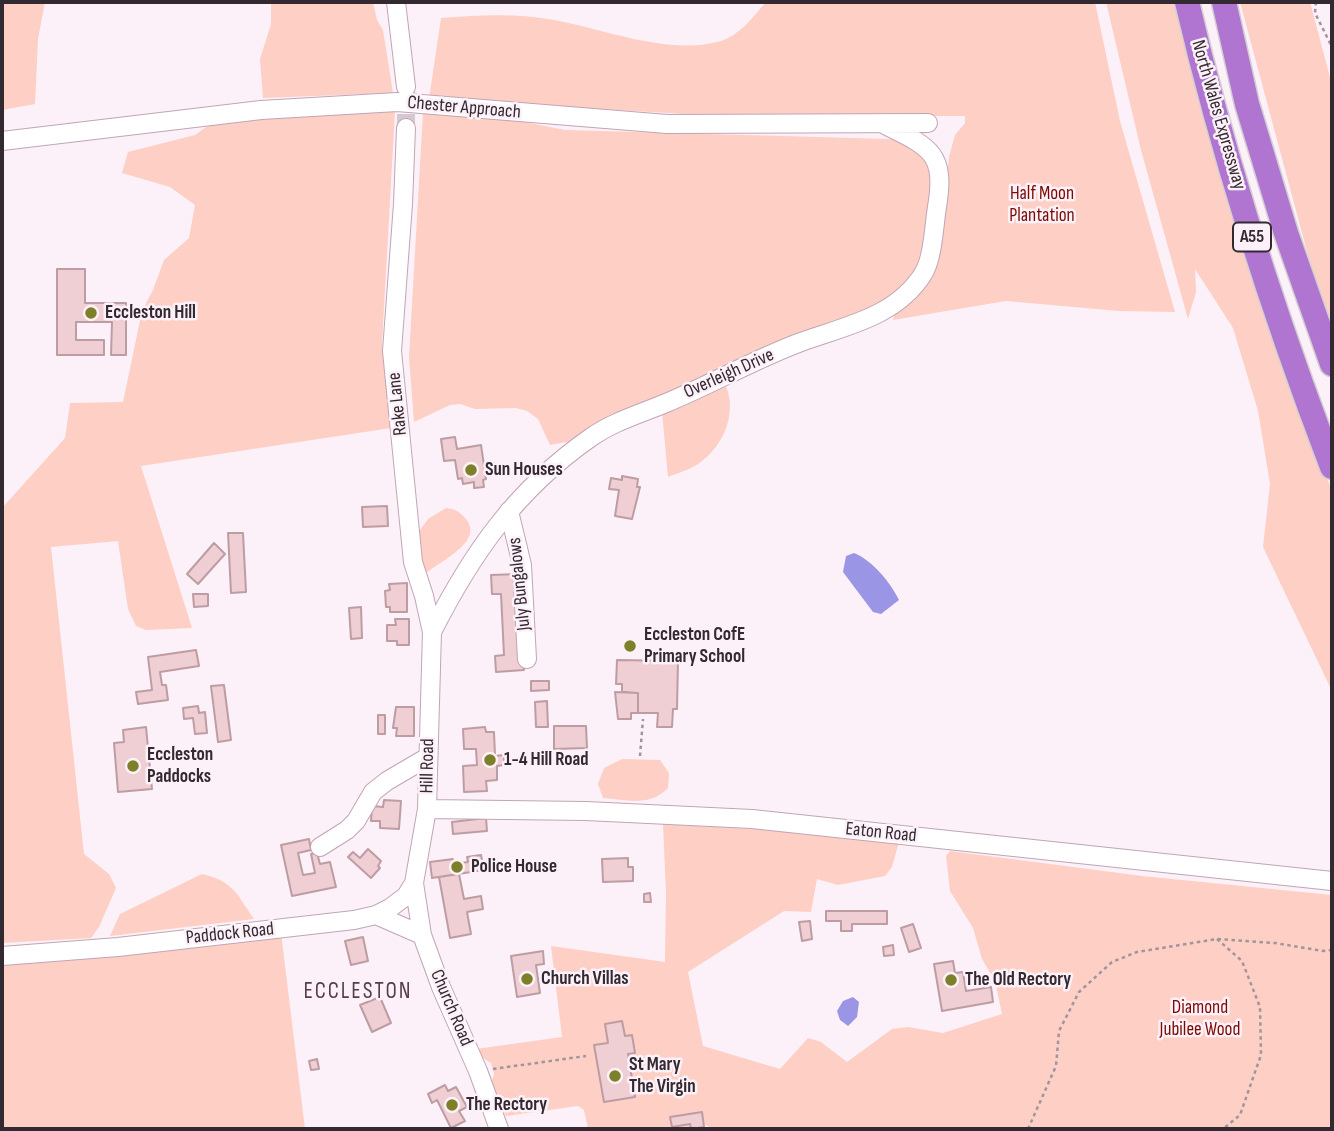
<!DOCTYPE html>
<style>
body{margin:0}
#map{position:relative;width:1334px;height:1131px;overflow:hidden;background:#fcf1f8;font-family:"Sofia Sans Condensed",sans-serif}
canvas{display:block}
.frame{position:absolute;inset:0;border:4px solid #332930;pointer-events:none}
</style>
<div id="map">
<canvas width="1334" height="1131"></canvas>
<div class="frame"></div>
</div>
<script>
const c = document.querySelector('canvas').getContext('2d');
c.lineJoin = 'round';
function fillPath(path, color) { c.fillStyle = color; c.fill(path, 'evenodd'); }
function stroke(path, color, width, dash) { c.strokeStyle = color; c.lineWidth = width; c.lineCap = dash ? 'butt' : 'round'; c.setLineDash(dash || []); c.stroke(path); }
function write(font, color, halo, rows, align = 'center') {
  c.font = font + ' "Sofia Sans Condensed",sans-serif'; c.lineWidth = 5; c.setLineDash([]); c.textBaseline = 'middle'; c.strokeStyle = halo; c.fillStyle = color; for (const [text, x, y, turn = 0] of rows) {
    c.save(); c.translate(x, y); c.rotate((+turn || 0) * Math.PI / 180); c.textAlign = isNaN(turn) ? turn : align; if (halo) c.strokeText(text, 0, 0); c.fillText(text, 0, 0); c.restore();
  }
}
fillPath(new Path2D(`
 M2 2H45L38 39 35 104 2 110Z
 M271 2H373L377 20 383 30 393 93 263 98 260 59 271 24Z
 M766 2H1095L1120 121 1175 312 1119 311 1006 301 893 320 896 307 941 228 949 157 955 135 965 123V116H719L429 99 441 18C480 15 516 13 554 20 604 29 667 55 717 42 739 37 752 18 766 2Z
 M1106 2H1175L1199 104 1264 315 1332 491V691L1263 547 1270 484 1258 411 1233 328 1195 269 1196 292 1188 319 1141 150Z
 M1240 2H1310L1332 85V327L1309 259Z
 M395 111 382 343 391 428 141 466 192 628 146 630 136 626 128 609 118 541 51 547 84 854 109 874 116 888 99 927 91 938 2 943V508L65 438 70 403 123 402 142 311 153 290 164 260 189 238 195 205 170 187 122 173 128 152 195 135 213 122Z
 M423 112 495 116 565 130 925 140 931 142 933 222 919 266 909 281 887 302 789 337 583 439 550 445 538 419 527 411 516 408 475 409 460 404 450 405 414 422 409 357Z
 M724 382C739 410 724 447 698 464 689 470 678 473 668 477L662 412Z
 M446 508C455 509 459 511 465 518 486 541 440 561 425 574L417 534 428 519Z
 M622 759 660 760 669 773 668 788C650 807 627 800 603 798L598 784 604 768Z
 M663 824 787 831 899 842 892 867 885 876 838 885 817 879 811 912 784 911 688 972 703 1046 780 1069 808 1038 821 1042 847 1062 892 1029 908 1027 943 1033 1002 1014 995 981 982 959 973 928 950 891 946 856 950 851 1142 876 1332 895V1129H714L705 1125 689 1129H588L584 1110 578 1106 506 1116 491 1084 494 1074 491 1063 480 1056 476 1049 562 1037 551 946 665 962 666 893Z
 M202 874C233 881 237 894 254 919L110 936 120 914Z
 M281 933 305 1129H2V962Z`), '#fecfc5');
fillPath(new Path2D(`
 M854 553C872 560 891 583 899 600L881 614 873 612 843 572 846 556Z
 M853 997 859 1002 857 1017 848 1026 840 1020 837 1011 843 1001Z`), '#9b95e6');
const building = new Path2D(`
 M57 269H85V303H126V355H111L112 322H76V340H104V355H57Z
 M455 437 457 449 481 445 486 479 483 480 484 487 474 488V482L463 484 462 478 458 479 455 460 444 461 441 439Z
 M622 476 638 479 637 487H640L632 519 615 516 619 490 609 489 611 478 622 480Z
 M387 506 388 526 363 527 362 507Z
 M228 533H243L246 592 231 593Z
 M214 543 225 554 198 584 187 574Z
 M519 574 524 670 496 672 495 656 504 655 501 594H492L491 575Z
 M407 583V612H390V607H386L385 591 390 590 389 584Z
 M193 594H208V606L194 607Z
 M361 607 362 638 351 639 349 608Z
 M395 619H409V645H397V641H387V625H396Z
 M196 650 199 666 160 672 162 685H166L168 700 138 704 136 692 152 690 148 657Z
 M617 660 678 661 677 709H673L672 727H657L658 713H638V693L622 692V684H616Z
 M531 681H549V690L531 691Z
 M224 685 231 740 218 742 211 686Z
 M615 692 638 693V713H631V719H618Z
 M547 701 548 727H536L535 702Z
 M198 706 199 713 205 712 207 733 195 734 193 718 184 719 183 708Z
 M396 707H414V736H396L397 728H393Z
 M378 715H385V734H378Z
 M554 726H586L587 748 554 749Z
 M146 727 152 789 118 792 114 743 124 742 123 730Z
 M485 727 486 732H494L495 756 504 755V765L497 766V780L486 781 487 791 464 792 463 766 477 765 476 749H464L463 729Z
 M384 800 401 801 399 829 380 828V821H371L372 806 383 807Z
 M486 818 487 831 453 834 452 822Z
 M309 839 311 850 298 853 303 875 315 873 311 854 317 853 320 864 330 862 336 887 292 896 281 845Z
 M368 849 381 861 378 866 380 868 371 878 348 857 353 852 360 858Z
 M481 855 484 870 432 878 430 862 453 859V864L468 862 467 857Z
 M628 858V867H633V881L603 882 602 859Z
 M459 874 464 899 481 896 483 909 467 912 471 934 450 938 439 877Z
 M650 893 651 902H644V894Z
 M826 911H887V924H852V931H841V921H826Z
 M810 921 812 939 802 941 799 922Z
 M913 924 921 948 909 952 901 928Z
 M363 937 368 961 351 965 345 941Z
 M893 945 894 955 884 956 883 947Z
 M543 951 544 964 536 965 540 993 517 997 511 956Z
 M953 961 955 973 963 972 966 991 991 987 993 1002 942 1011 934 964Z
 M380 997 391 1023 372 1032 360 1005Z
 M622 1021 625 1036 632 1035 635 1053 628 1054 635 1097 604 1102 594 1045 608 1043 605 1024Z
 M317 1059 319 1069 311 1070 309 1061Z
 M445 1085 448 1091 456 1087 467 1107 459 1111 465 1121 451 1128 437 1100 432 1103 428 1094Z
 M702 1112 704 1127 691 1129 690 1124 672 1127 670 1117Z`);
fillPath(building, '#efced4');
stroke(building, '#bd9da3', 2);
stroke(new Path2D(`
 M406 87V128`), '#d4c9d0', 18, [18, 9]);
const minor = new Path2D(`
 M396 2 406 87
 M2 141 261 110 397 102 667 124 928 123
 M509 511 522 565 527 659
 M432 632C472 553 516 490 590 438 614 421 640 414 666 403 712 384 755 359 801 342 845 326 896 317 923 274 933 259 934 225 937 207 946 153 930 147 885 125
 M427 809 586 811 752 819 1332 881
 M320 847 347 830 356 821 373 792 387 781 428 757
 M414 883 422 935 441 987 478 1071 499 1129
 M376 915 422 935
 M2 956 118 947 354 920 376 915 390 908 406 896 414 883 427 809 432 632 424 596 413 562 392 351 403 204 406 128`);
const highway = new Path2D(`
 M1187 2C1224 160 1274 315 1332 467
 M1224 2 1247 104 1286 233 1332 364`);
stroke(minor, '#c0a5b6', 20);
stroke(highway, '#d2d0d1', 27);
stroke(new Path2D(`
 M1316 2 1315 13 1332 47
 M640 756 643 719
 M1217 939 1242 961 1260 1007 1261 1055 1240 1115 1223 1129
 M493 1069 586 1056
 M1028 1129 1056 1066 1059 1031 1079 992 1112 962 1137 952 1217 939 1275 943 1323 951 1332 950`), '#a0959c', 2.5, [3.5, 3.5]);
stroke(minor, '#fff', 18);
stroke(highway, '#b074d1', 24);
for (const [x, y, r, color] of [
 [91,313,7,"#7e8029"],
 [471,470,7,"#7e8029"],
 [630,646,7,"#7e8029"],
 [490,760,7,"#7e8029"],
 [133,766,7,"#7e8029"],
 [457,867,7,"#7e8029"],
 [527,979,7,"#7e8029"],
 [951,980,7,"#7e8029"],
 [615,1076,7,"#7e8029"],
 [452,1105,7,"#7e8029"]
]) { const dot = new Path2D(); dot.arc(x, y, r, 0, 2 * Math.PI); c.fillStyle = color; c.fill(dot); stroke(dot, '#fcf1f8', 2.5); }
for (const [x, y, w] of [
 [1252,237,38]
]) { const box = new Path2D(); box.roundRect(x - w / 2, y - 14.5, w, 29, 5); c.fillStyle = '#fcf1f8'; c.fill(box); stroke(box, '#332930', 2); }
write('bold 18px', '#332930', null, [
 ["A55",1252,237]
]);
write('19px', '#332930', '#fcf1f8', [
 ["Chester Approach",464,108,5],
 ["North Wales Expressway",1218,115,74],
 ["Overleigh Drive",729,374,-24],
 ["Rake Lane",398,404,-96],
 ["July Bungalows",520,584,-96],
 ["Hill Road",428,766,-89],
 ["Eaton Road",881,833,6],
 ["Paddock Road",230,934,-6],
 ["Church Road",451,1008,67]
]);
write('19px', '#7c0a00', '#fcf1f8', [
 ["Half Moon",1042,194],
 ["Plantation",1042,216],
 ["Diamond",1200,1008],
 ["Jubilee Wood",1200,1030]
]);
write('bold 19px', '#332930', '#fcf1f8', [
 ["Eccleston Hill",105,313],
 ["Sun Houses",485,470],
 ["Eccleston CofE",644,635],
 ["Primary School",644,657],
 ["Eccleston",147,755],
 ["Paddocks",147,777],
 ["1-4 Hill Road",504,760],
 ["Police House",471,867],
 ["Church Villas",541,979],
 ["The Old Rectory",965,980],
 ["St Mary",629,1065],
 ["The Virgin",629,1087],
 ["The Rectory",466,1105]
], 'left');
c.letterSpacing = '2px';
write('23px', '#543e4c', '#fcf1f8', [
 ["ECCLESTON",358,992]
]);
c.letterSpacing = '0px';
</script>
